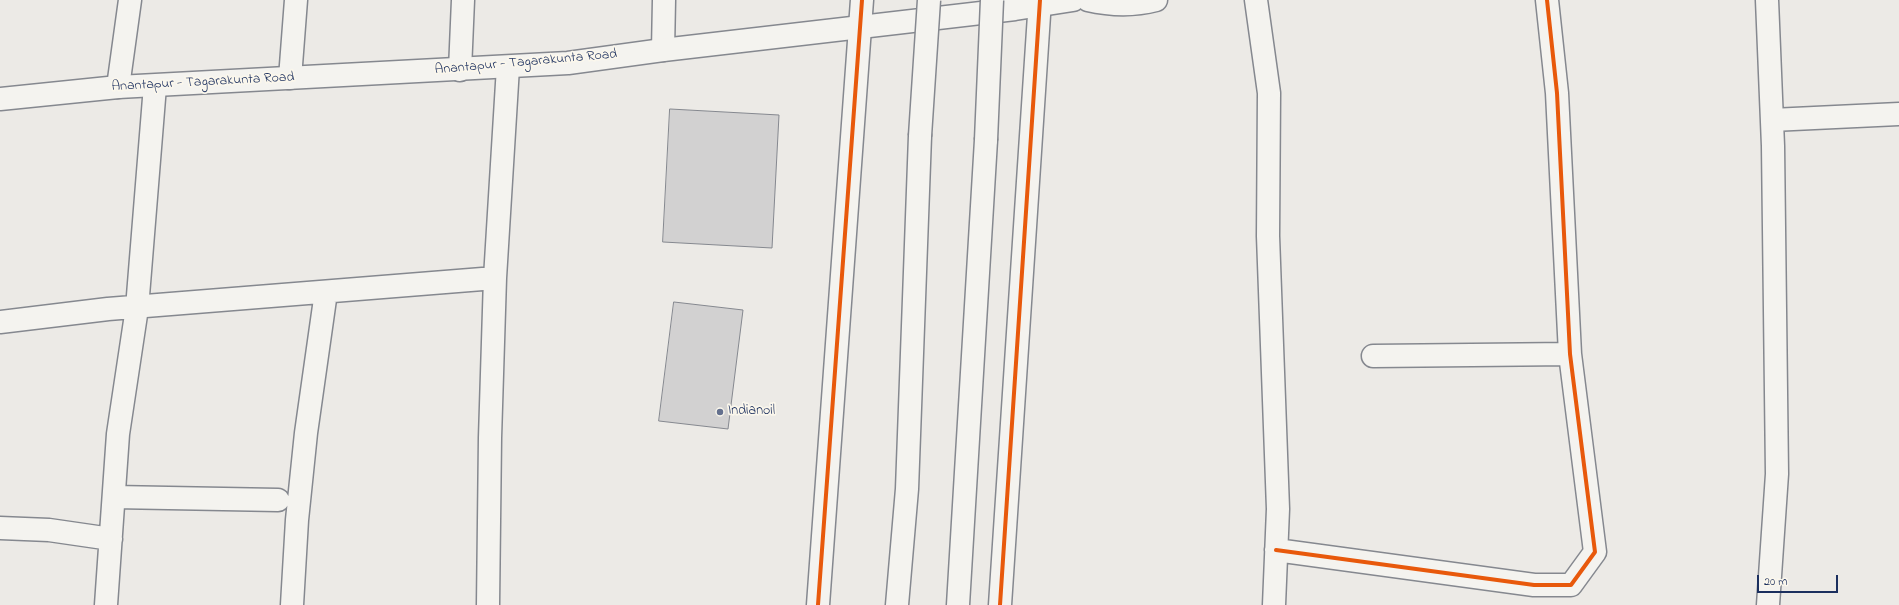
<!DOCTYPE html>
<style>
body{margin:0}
#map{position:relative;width:1899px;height:605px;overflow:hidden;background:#eceae6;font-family:"Indie Flower",sans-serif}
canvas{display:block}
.scale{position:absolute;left:1757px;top:575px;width:81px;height:18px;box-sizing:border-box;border:2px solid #1b2f5e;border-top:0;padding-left:5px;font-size:12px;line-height:14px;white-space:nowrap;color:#1b2f5e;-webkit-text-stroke:3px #fbf7ec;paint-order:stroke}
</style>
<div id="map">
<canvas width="1899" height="605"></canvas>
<div class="scale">20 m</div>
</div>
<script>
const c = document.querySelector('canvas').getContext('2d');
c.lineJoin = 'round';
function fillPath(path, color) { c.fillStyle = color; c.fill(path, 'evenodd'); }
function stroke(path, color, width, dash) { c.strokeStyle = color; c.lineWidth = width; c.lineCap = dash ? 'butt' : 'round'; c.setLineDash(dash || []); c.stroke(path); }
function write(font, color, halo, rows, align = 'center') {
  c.font = font + ' "Indie Flower",sans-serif'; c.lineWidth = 3.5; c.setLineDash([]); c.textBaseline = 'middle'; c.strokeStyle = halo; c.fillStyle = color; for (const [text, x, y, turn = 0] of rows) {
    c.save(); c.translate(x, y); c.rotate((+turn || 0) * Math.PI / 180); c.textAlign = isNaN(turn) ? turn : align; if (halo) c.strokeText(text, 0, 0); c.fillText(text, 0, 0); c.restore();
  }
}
const building = new Path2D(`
 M670 109 779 115 772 248 663 242Z
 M674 302 743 310 728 429 659 421Z`);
fillPath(building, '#d2d1d1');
stroke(building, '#85888f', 1);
const street = new Path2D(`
 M1256 0 1269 93 1268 236 1278 509 1274 605
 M1767 0 1773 146 1777 474 1768 605
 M663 50 664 0
 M460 70 463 0
 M290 78 296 0
 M118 87 130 0
 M1772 120 1899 114
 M0 322 108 309 495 278
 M1373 356 1570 354
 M114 497 278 500
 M0 528 49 530 111 539
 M1276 550 1534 585H1571L1595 552 1570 354 1557 93 1547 0
 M106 605 118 434 137 308 155 86
 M292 605 297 520 306 433 326 292
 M488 605 490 438 495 278 508 67`);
const secondary = new Path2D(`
 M1088 0C1110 5 1133 6 1156 0
 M818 605 862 0
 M1000 605 1040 0`);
const primary = new Path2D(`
 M0 99 118 87 568 63 663 50 1015 9 1073 0`);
const highway = new Path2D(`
 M897 605 907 489 920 136
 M958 605 986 140`);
stroke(street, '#85888f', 25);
stroke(secondary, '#85888f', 25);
stroke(primary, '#85888f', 25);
stroke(highway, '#85888f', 25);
stroke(street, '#f4f3ef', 22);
stroke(secondary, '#f4f3ef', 22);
stroke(primary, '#f4f3ef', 22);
stroke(highway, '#f4f3ef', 22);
const highwayBridge = new Path2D(`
 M920 136 929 0
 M986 140 992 0`);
stroke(highwayBridge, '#85888f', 25, []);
stroke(highwayBridge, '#f4f3ef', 22);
stroke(new Path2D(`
 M1276 550 1534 585H1571L1595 552 1570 354 1557 93 1547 0
 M818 605 862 0
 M1000 605 1040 0`), '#e8590c', 4);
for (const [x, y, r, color] of [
 [720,412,4,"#64708e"]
]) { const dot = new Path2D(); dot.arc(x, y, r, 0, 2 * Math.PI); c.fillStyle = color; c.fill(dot); stroke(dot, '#fbf7ec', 1.5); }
write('14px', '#1b2f5e', '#fbf7ec', [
 ["Anantapur - Tagarakunta Road",526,63,-5],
 ["Anantapur - Tagarakunta Road",203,83,-3]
]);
write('14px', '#1b2f5e', '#fbf7ec', [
 ["Indianoil",728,412]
], 'left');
</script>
